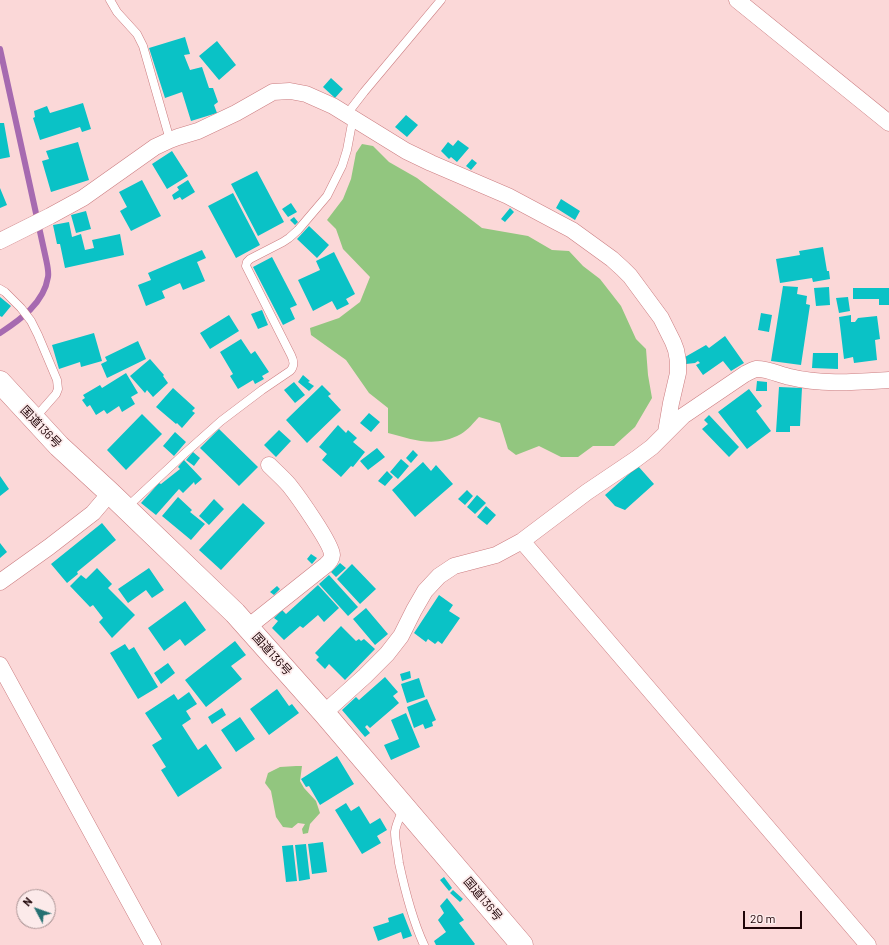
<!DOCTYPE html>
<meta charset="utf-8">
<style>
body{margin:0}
#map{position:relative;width:889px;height:945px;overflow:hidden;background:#fbd8d8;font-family:Barlow,sans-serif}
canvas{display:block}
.north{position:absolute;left:16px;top:889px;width:40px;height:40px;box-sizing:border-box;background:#fceaea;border:1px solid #a48e8f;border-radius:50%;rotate:311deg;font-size:11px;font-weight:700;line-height:16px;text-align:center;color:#1f0407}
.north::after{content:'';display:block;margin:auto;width:14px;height:18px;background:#257072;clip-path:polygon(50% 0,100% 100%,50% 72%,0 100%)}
.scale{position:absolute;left:743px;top:911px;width:59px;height:18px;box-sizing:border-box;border:2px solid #1f0407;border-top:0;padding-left:5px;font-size:12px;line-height:14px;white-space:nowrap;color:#1f0407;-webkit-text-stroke:3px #fceaea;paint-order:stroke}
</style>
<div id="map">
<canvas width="889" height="945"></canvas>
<div class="north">N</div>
<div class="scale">20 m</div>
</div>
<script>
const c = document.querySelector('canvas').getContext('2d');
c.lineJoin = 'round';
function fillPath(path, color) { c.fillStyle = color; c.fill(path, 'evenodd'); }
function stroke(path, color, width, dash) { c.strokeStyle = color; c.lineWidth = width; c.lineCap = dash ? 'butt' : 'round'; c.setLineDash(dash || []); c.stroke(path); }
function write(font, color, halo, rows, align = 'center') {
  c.font = font + ' Barlow,"Noto Sans JP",sans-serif'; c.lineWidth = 3.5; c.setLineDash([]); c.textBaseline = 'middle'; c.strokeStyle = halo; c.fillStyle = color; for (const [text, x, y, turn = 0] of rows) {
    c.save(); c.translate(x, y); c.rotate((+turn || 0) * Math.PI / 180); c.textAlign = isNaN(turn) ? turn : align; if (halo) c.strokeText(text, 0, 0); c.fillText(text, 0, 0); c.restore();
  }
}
fillPath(new Path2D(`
 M362 144 373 146 389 162 417 178 482 228 528 236 552 250 569 251 583 266 600 279 621 306 636 339 646 349 648 375 652 398 635 427 614 446H593L578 457H561L539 446 516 455 508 449 500 423 479 417C474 422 468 430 461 434 435 448 414 440 388 433V408L369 393 346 360 311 335 310 328 339 318 360 302 370 277 343 249 336 229 327 220 343 199 351 179 356 153Z
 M296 766H302L300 781 304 788 316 801 320 813 310 824 308 833 303 834 302 829 305 824 298 823 292 828 283 827 276 817 271 791 265 783 268 773 280 767Z`), '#92c67f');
stroke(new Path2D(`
 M0 49 46 259C47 264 49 272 48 277 44 303 20 320 0 333`), '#a66ab0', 6);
fillPath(new Path2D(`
 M185 37 190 54 184 55 190 70 202 67 209 88H213L218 102 214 105 217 113 191 121 182 92 165 98 149 48Z
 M217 41 236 65 219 80 199 56Z
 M331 78 343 89 335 98 323 87Z
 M83 103 91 129 82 132 80 127 40 140 33 118 35 117 34 111 47 106 50 113Z
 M406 115 418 125 407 137 395 127Z
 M0 123H4L10 157 0 159Z
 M458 140 469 148 457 162 451 157 449 159 441 151 448 142 453 146Z
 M78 142 89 180 51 192 42 161 49 159 46 151Z
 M172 151 188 176 167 189 152 164Z
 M472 159 477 163 471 170 466 166Z
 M257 171 284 222 258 236 231 184Z
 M142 180 161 216 131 231 120 211 127 207 119 192Z
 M188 180 195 192 182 200 180 197 174 200 172 195 179 190 177 187Z
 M0 188 7 205 0 208Z
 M233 193 260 245 236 258 208 206Z
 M561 199 580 211 575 220 556 208Z
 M291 203 297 212 288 217 282 209Z
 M510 208 514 212 505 222 501 219Z
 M86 211 91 229 76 233 71 215Z
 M294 217 298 222 295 225 290 220Z
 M69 222 72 237 81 234 85 250 94 248 92 240 120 234 124 255 65 268 60 244H57L53 225Z
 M309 226 329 245 317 258 297 239Z
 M823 247 827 271H829L830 279 813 282 812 278 780 283 776 259 800 255 799 251Z
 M202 250 206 258 197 262 205 281 183 290 180 283 162 291 165 298 146 306 138 285 151 280 148 273Z
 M334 252 355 294 346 299 349 304 337 310 332 301 313 311 298 280 320 270 316 261Z
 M272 257 297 305 290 308 295 319 283 325 253 267Z
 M783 286 798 287 797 294 807 296 806 304 810 305 801 365 771 361Z
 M829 287 830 305 816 306 814 288Z
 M853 288H889V305H879V299H853Z
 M0 297 11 306 2 317 0 316Z
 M848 297 850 311 839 313 836 298Z
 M262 310 268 325 258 329 251 314Z
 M761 313 772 315 769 332 758 330Z
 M229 315 239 331 210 349 200 333Z
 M851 315V322H855L858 318 877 316 880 339 875 340 877 360 854 363 853 357 844 359 839 317Z
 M94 333 102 361 81 367 80 362 59 369 52 345Z
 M725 336 744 363 731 371 723 361 703 375 696 365 700 363 698 361 695 363 686 364 685 357 706 345 709 348Z
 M241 339 251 354 255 351 269 372 262 376 264 379 255 384 253 380 238 389 230 376 233 374 220 352Z
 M138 341 146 359 107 378 101 364 107 361 105 357Z
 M813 353H838V369L812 368Z
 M150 359 164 375 163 376 168 383 153 397 147 390 145 393 130 376Z
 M126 373 138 393 131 397 135 404 122 412 119 406 107 414 104 410 96 415 90 405 87 407 82 400 85 398 83 395 100 385 102 388Z
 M303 375 310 381 308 382 314 386 309 391 298 382Z
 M757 381 767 382V391H756Z
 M294 382 305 395 295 403 284 390Z
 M322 385 331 394 328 396 341 410 307 443 286 420Z
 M779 387 802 388 800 426H790V432H776Z
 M173 388 195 408 192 411 195 413 182 428 177 423 176 424 156 407Z
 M749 389 762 406 756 411 771 431 747 449 718 412Z
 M369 413 380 422 371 432 360 423Z
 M142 414 162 434 126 470 107 450Z
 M709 415 739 447 729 457 702 429 708 424 704 420Z
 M338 425 346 433 348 430 357 438 353 442 365 452 353 467 351 466 341 477 322 460 327 454 319 447Z
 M219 429 258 467 239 486 200 448Z
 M279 430 291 441 276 457 264 445Z
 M175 432 186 442 174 456 163 446Z
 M377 448 385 457 368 470 360 461Z
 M413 450 418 455 411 463 406 458Z
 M193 452 200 458 194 466 186 460Z
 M401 459 409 466 398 479 390 472Z
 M184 460 202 479 195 485 194 482 183 493 179 489 156 515 141 503 159 483 161 484 180 469 178 467Z
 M423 462 431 471 436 465 453 484 415 517 392 490Z
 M638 466 654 484 625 510 615 506 605 495Z
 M387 471 393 477 385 486 378 481Z
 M0 476 9 489 0 496Z
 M467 490 473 496 465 505 458 499Z
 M477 495 486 503 475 514 467 507Z
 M178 497 192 510 190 512 205 524 191 540 162 516Z
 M214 499 224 509 209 525 199 516Z
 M243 503 265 523 221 570 199 550Z
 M486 506 496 515 487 525 477 517Z
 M102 523 116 540 77 572 78 574 67 583 51 564Z
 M0 543 7 552 0 558Z
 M311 554 317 558 312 564 307 559Z
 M340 563 346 568 336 577 331 572Z
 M352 564 376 589 360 604 337 579Z
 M97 568 112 584 108 588 135 615 112 638 99 622 103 618 93 605 90 607 70 586 81 575 86 579Z
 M149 568 164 590 152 598 146 590 128 603 118 589Z
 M329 575 358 607 348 616 319 584Z
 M318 585 339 608 324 622 318 615 303 628 300 626 284 640 272 628 278 621 274 618 282 610 286 614Z
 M277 586 280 589 274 595 270 592Z
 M439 595 453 605 449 611 460 618 442 644 438 641 435 644 428 639 426 642 414 633Z
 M185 601 206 630 185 646 180 639 164 651 148 628Z
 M366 608 388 634 375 645 353 619Z
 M341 626 356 641 359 639 361 641 364 639 375 649 345 680 329 664 325 669 316 660 319 657 315 653Z
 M235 641 246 655 231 666 242 679 206 707 185 680Z
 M125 644 129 650 134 647 158 687 138 699 110 653Z
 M168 663 175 673 161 684 154 673Z
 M410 671 411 678 402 681 400 674Z
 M385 677 398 692 393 696 399 703 370 728 367 725 365 727 370 733 365 737 342 710 356 697 359 700Z
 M419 678 425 697 407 703 401 684Z
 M277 689 289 706 292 704 299 713 269 735 250 709Z
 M189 692 197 704 186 711 191 719 182 725 198 750 206 744 222 768 178 797 161 770 166 767 152 745 162 739 145 713 174 694 178 700Z
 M427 699 436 720 432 722 433 726 425 729 423 724 414 728 407 707Z
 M222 708 226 715 212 724 208 717Z
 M406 713 420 747 391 760 384 745 399 739 391 720Z
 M240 717 255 739 236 752 221 730Z
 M337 756 354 784 320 805 309 786 306 787 301 779Z
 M346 803 351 811 359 806 370 824 380 818 387 830 377 836 381 843 362 854 335 810Z
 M323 842 327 872 312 874 308 844Z
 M306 844 310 879 299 881 295 845Z
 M293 845 297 881 286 882 282 846Z
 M444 877 452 888 449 891 440 880Z
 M453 890 463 899 460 902 450 893Z
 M447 898 464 920 459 923 475 944 474 945H436L434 941 446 932 438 920 444 913 440 906Z
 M403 913 412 936 403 939 401 932 378 941 373 927 389 922 388 918Z`), '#0ac2c6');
const service = new Path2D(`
 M110 0 117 12 137 34 143 46 170 140
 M347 114 364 92 441 0
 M0 289 5 292 21 308 31 321 38 335 57 380 58 389 56 394 34 419
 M126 508 184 454 221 421 262 390 290 371C295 366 294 361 291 355L246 266 247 262 250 259 283 242 289 238 298 230 327 196 342 166 347 150 353 118
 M403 809C400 817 396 824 395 832 395 842 398 853 399 863 405 891 412 919 424 945`);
const minor = new Path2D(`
 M737 0 889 123
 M0 241 50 216 83 198 155 147 170 140 178 137 198 131 236 113 273 92 290 91 306 94 333 106 406 151 431 163 508 196 553 220 572 230 612 259 623 269 630 276 661 318 673 342 676 350 678 361V373L671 403 666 432
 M522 541 868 945
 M0 582 49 547 93 513 110 493
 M248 627 326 565C329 562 332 559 332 555 332 544 297 495 289 485 283 478 276 472 269 465
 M0 665 153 945
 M324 713 365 676 387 654 401 636 414 610 425 591 439 576 454 566 496 555 522 541 587 492 636 459 652 447 683 416 745 374C749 372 752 370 756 369 766 368 780 375 790 377 822 385 856 382 889 380`);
const trunk = new Path2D(`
 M0 382 59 446 110 493 235 613 324 713 522 945`);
stroke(service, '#cb7d80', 9);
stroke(minor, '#cb7d80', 17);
stroke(trunk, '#cb7d80', 23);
stroke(service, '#fff', 8);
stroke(minor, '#fff', 16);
stroke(trunk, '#fff', 22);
write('12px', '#1f0407', '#fceaea', [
 ["国道136号",41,427,46],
 ["国道136号",272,654,48],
 ["国道136号",483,899,50]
]);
</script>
